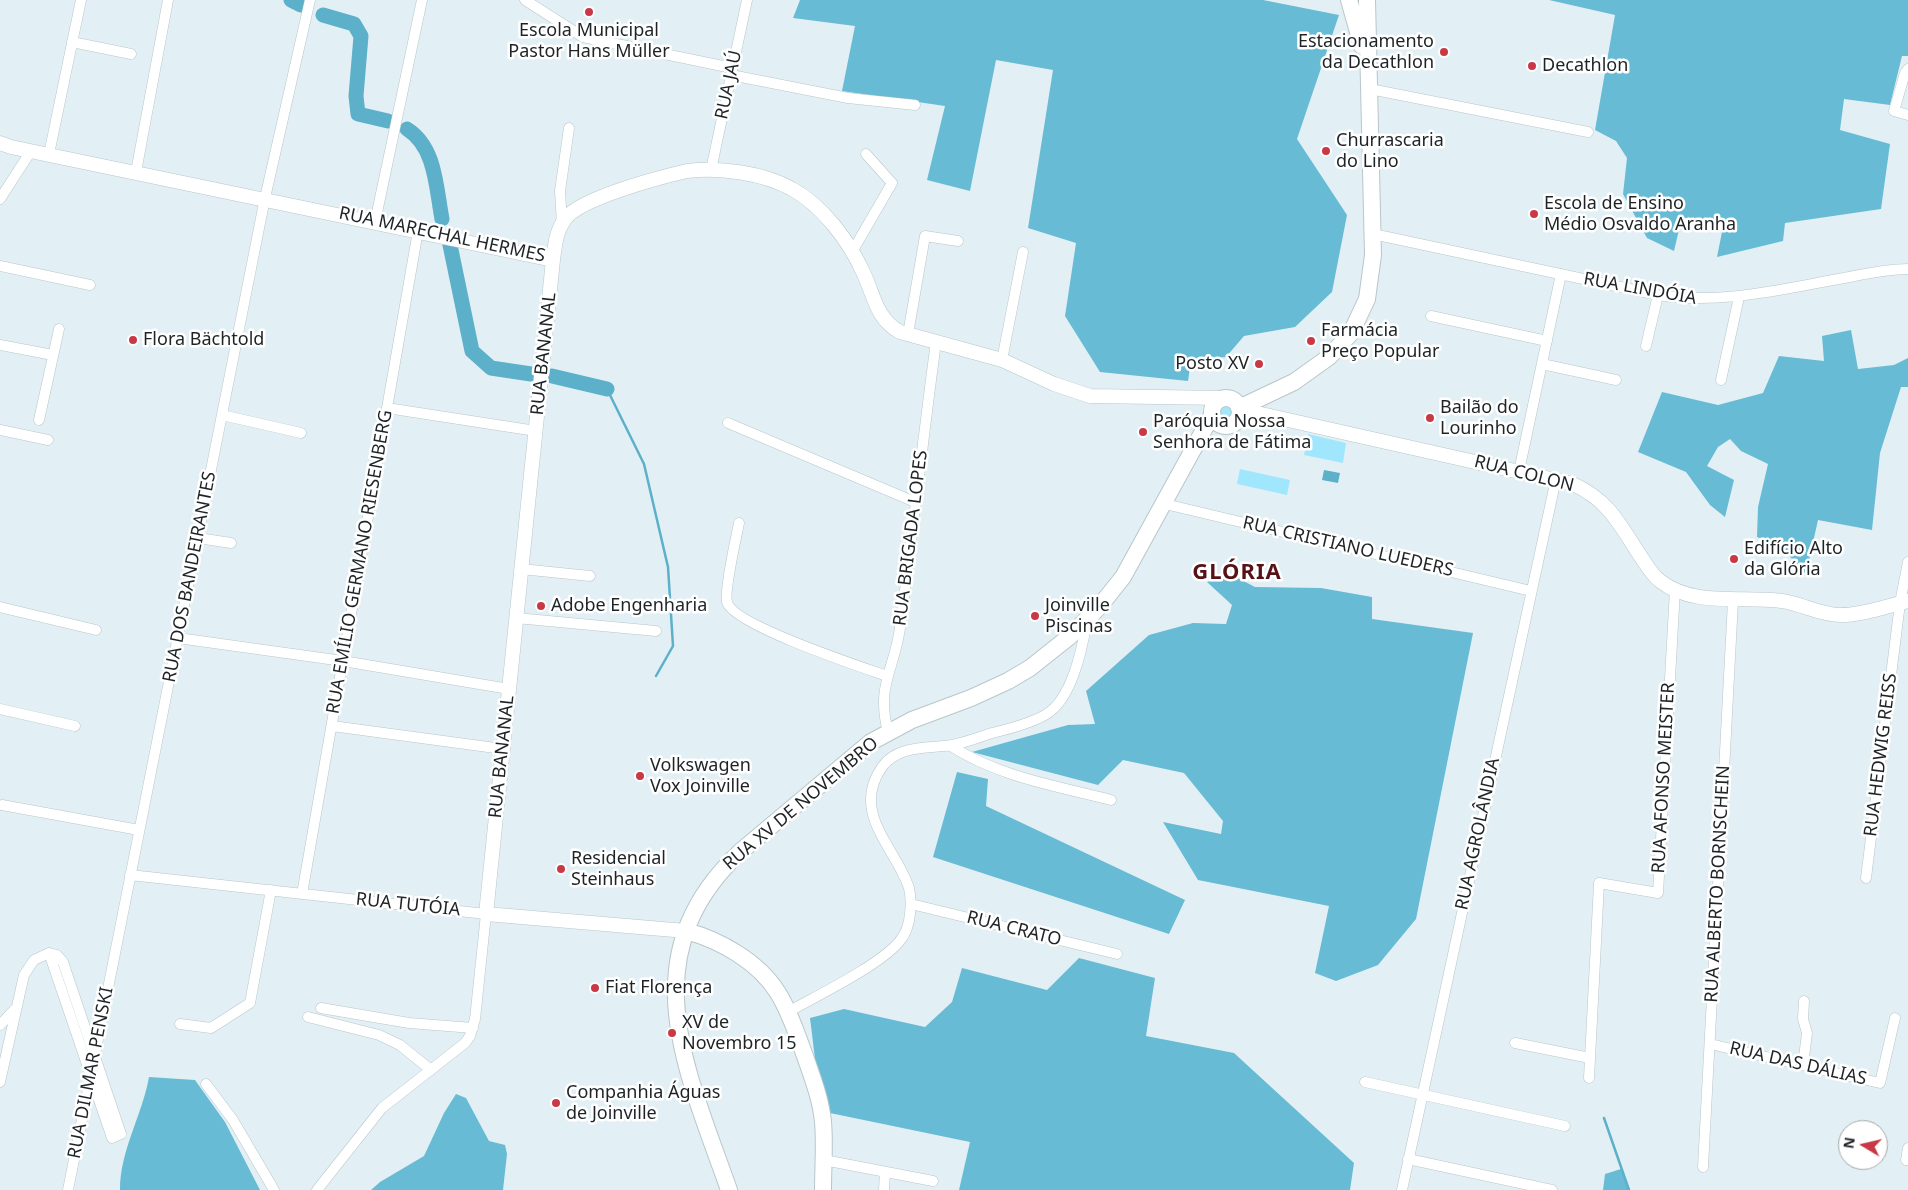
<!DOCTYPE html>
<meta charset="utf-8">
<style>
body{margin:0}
#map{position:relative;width:1908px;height:1190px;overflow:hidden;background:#e2f0f5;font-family:"Noto Sans",sans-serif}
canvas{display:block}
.north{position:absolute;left:1838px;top:1120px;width:50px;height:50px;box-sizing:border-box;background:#fff;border:1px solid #a5a7a8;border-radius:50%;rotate:279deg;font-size:14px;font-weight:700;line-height:20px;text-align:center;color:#1e2325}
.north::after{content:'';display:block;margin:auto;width:18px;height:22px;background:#c93945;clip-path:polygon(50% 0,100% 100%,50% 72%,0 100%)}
</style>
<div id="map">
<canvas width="1908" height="1190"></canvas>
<div class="north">N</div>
</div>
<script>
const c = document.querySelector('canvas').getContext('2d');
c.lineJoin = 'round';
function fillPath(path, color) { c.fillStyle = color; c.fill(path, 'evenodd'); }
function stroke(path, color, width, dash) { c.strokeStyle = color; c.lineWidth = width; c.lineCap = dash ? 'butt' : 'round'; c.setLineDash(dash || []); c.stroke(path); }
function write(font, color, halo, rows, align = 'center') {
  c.font = font + ' "Noto Sans",sans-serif'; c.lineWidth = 5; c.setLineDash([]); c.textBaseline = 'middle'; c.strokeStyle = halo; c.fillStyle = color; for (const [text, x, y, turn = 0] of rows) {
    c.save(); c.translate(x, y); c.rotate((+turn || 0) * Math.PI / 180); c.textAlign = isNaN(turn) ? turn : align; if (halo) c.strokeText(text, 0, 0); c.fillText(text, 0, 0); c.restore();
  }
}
fillPath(new Path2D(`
 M1218 413a7 7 0 1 1 14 0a7 7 0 1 1-14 0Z
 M1308 434 1346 443 1343 463 1304 455Z
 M1240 469 1290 480 1287 495 1237 484Z`), '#a0e7fe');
fillPath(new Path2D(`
 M800 0H1263L1339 15 1297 139 1347 215 1332 292 1295 327 1244 336 1226 357 1191 361 1188 381 1100 372 1065 316 1076 243 1028 228 1053 70 996 60 970 191 927 180 945 106 842 91 855 26 793 18Z
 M1549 0H1908V56H1902L1890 105 1844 99 1840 130 1890 144 1881 209 1785 223 1783 241 1717 257 1723 227 1682 217 1674 251 1647 238 1623 194 1627 158 1616 141 1595 130 1615 15Z
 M1851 330 1858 369 1894 365 1908 358V387H1901L1880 453 1872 530 1818 520 1806 574 1780 546 1757 537 1758 507 1768 464 1741 451 1730 439 1718 447 1707 466 1734 480 1725 517 1710 505 1686 472 1638 452 1662 392 1718 405 1763 393 1779 356 1824 361 1822 336Z
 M1234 576 1255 587 1321 588 1372 597V619L1473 633 1416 919 1378 965 1336 981 1315 973 1329 906 1198 880 1163 822 1221 834 1223 821 1184 773 1123 760 1098 785 972 752 1068 725 1095 724 1086 691 1149 635 1193 623 1226 624 1232 605 1207 582Z
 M957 772 988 779 986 806 1185 900 1169 934 933 857Z
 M1079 958 1155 978 1146 1036 1234 1053 1354 1163 1350 1190H959L970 1142 830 1113 816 1067 810 1018 844 1009 925 1027 952 1002 962 968 1047 990Z
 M149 1077 195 1080 225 1122 260 1190H120C120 1150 142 1116 149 1077Z
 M456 1094 466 1098 489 1141 505 1145 507 1154 503 1190H371L380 1182 424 1156 444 1113Z
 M1621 1169 1629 1190H1603L1605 1174Z`), '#67bbd4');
fillPath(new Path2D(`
 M1324 470 1340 473 1338 483 1322 480Z`), '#5cb0c9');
stroke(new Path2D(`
 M607 389 644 464 668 567 673 646 656 676
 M1604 1118 1629 1190`), '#5cb0c9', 2.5);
stroke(new Path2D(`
 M291 0 301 5
 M323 15 354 24 361 36 356 96 358 114 388 121
 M407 129C436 147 436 188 442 219
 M450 245 472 351 491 368 531 374
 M552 376 607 389`), '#5cb0c9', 15);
const street = new Path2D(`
 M525 0 583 37 732 68
 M72 42 131 54
 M1908 69 1905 73 1894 111 1908 115
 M731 75 848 98 915 105
 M1370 89 1588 132
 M49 154 81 0
 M711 170 747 0
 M136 172 168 0
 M0 199 31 151
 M375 222 422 0
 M562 224 560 191 569 128
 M1373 234 1658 295C1720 305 1782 289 1844 278 1865 274 1886 269 1908 269
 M852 252 892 183 866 154
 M0 266 90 285
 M1431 316 1547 341
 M908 334 925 236 958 241
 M0 345 53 355
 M1646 346 1658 295
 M1002 360 1023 252
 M1542 364 1616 380
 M1721 380 1739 297
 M387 408 536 431
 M222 415 301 433
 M39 420 59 329
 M728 423 915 502
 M0 430 48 440
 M1519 471 1561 274
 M1165 504 1531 591
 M739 523C736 538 724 591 727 602 732 624 861 667 887 676
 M198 538 231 543
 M521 569 590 576
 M0 607 96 630
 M516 618 656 631
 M178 638 343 661 509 689
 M0 709 75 726
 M332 726 503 749
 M888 732C876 685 894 671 900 628 913 533 923 437 936 342
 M951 746C999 777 1057 786 1111 800
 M2 805 139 830
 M130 875 486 914 475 1019 470 1036 465 1043 382 1108 317 1190
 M1866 878 1900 603 1908 562
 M302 894 418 231
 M911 904 1117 954
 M49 953 57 955 63 962 121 1134 112 1138Z
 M321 1008 409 1023 473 1028
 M788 1012C818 995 877 967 899 942 906 934 909 925 910 914 911 906 911 897 909 888 896 848 850 813 882 767 896 747 922 748 944 746 960 745 976 738 992 733 1009 729 1029 724 1045 715 1072 700 1082 649 1087 621
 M308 1017 379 1035 400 1045 431 1070
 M180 1024 211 1028 250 1003 271 890
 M0 1025 16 1008
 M1515 1043 1590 1058
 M1710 1044 1880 1083 1895 1018
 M1803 1065 1807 1033 1803 1019 1804 1001
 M1589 1078 1599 883 1658 893 1675 589
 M0 1082 24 975 34 960 49 953
 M1365 1082 1565 1126
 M206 1084 233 1120 274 1190
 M1908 1148 1906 1160H1908
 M1408 1159 1552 1190
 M824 1160 933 1181
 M1703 1167 1733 601
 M68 1190 265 198 310 0
 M884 1190 885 1172
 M1402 1190 1556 479`);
const secondary = new Path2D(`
 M0 143 11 147 553 260
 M1239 409 1573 484C1608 500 1619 523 1639 554 1646 564 1651 574 1660 581 1695 608 1743 595 1782 601 1803 604 1820 615 1841 615 1863 615 1887 606 1908 601
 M1236 422 1263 419
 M686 931 486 914 553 260C555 245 556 231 565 219 580 198 661 177 687 171 719 167 764 173 792 189 822 205 849 241 863 272 874 295 876 319 900 332L1002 360 1054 384 1090 396 1224 398`);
const primary = new Path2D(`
 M1349 0 1362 46
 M1212 412a14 14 0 1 1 28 0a14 14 0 1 1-28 0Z
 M1239 408 1294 382 1329 357 1351 333 1367 299 1373 255 1367 0
 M686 931C720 940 759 962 778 993 790 1012 797 1035 805 1056 812 1077 821 1099 823 1122 825 1144 823 1167 823 1190
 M729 1190C687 1070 629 956 740 852L871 742 912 720 971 698 1008 681 1030 668 1069 637 1099 607 1123 577 1212 415`);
stroke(street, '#b8c6ca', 11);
stroke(secondary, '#b8c6ca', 15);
stroke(primary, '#b8c6ca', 18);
stroke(street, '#fff', 10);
stroke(secondary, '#fff', 14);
stroke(primary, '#fff', 16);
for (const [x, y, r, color] of [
 [589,12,5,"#c93945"],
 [1444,52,5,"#c93945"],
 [1532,66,5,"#c93945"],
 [1326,151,5,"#c93945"],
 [1534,214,5,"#c93945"],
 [133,340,5,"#c93945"],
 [1311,341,5,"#c93945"],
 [1259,364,5,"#c93945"],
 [1430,418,5,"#c93945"],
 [1143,432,5,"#c93945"],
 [1734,559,5,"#c93945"],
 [541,606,5,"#c93945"],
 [1035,616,5,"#c93945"],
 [640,776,5,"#c93945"],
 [561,869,5,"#c93945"],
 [595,988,5,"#c93945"],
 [672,1033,5,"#c93945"],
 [556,1103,5,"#c93945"]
]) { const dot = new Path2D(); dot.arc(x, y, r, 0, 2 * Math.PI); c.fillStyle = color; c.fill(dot); stroke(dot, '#fff', 2); }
write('18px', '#1e2325', '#fff', [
 ["Escola Municipal",589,31,"center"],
 ["Pastor Hans Müller",589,52,"center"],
 ["Estacionamento",1434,42,"right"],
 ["da Decathlon",1434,63,"right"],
 ["Decathlon",1542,66],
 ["Churrascaria",1336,141],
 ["do Lino",1336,162],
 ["Escola de Ensino",1544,204],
 ["Médio Osvaldo Aranha",1544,225],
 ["Farmácia",1321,331],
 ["Preço Popular",1321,352],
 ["Flora Bächtold",143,340],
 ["Posto XV",1249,364,"right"],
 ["Bailão do",1440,408],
 ["Lourinho",1440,429],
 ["Paróquia Nossa",1153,422],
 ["Senhora de Fátima",1153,443],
 ["Edifício Alto",1744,549],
 ["da Glória",1744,570],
 ["Adobe Engenharia",551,606],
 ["Joinville",1045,606],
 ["Piscinas",1045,627],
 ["Volkswagen",650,766],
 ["Vox Joinville",650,787],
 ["Residencial",571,859],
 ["Steinhaus",571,880],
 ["Fiat Florença",605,988],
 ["XV de",682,1023],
 ["Novembro 15",682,1044],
 ["Companhia Águas",566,1093],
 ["de Joinville",566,1114]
], 'left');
write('18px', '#1e2325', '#fff', [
 ["RUA JAÚ",729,85,-78],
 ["RUA MARECHAL HERMES",442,235,12],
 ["RUA LINDÓIA",1640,289,10],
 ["RUA BANANAL",544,354,-84],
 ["RUA COLON",1524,474,14],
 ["RUA BRIGADA LOPES",911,538,-83],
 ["RUA CRISTIANO LUEDERS",1348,547,13],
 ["RUA EMÍLIO GERMANO RIESENBERG",360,562,-80],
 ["RUA DOS BANDEIRANTES",190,577,-79],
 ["RUA HEDWIG REISS",1881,755,-83],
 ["RUA BANANAL",502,757,-84],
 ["RUA AFONSO MEISTER",1664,778,-87],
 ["RUA XV DE NOVEMBRO",801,804,-40],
 ["RUA AGROLÂNDIA",1478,834,-78],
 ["RUA ALBERTO BORNSCHEIN",1718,884,-87],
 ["RUA TUTÓIA",408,905,6],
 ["RUA CRATO",1014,929,14],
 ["RUA DAS DÁLIAS",1798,1064,13],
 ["RUA DILMAR PENSKI",91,1073,-79]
]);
c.letterSpacing = '1px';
write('bold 22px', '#571218', '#fff', [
 ["GLÓRIA",1237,573]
]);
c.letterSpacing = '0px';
</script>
